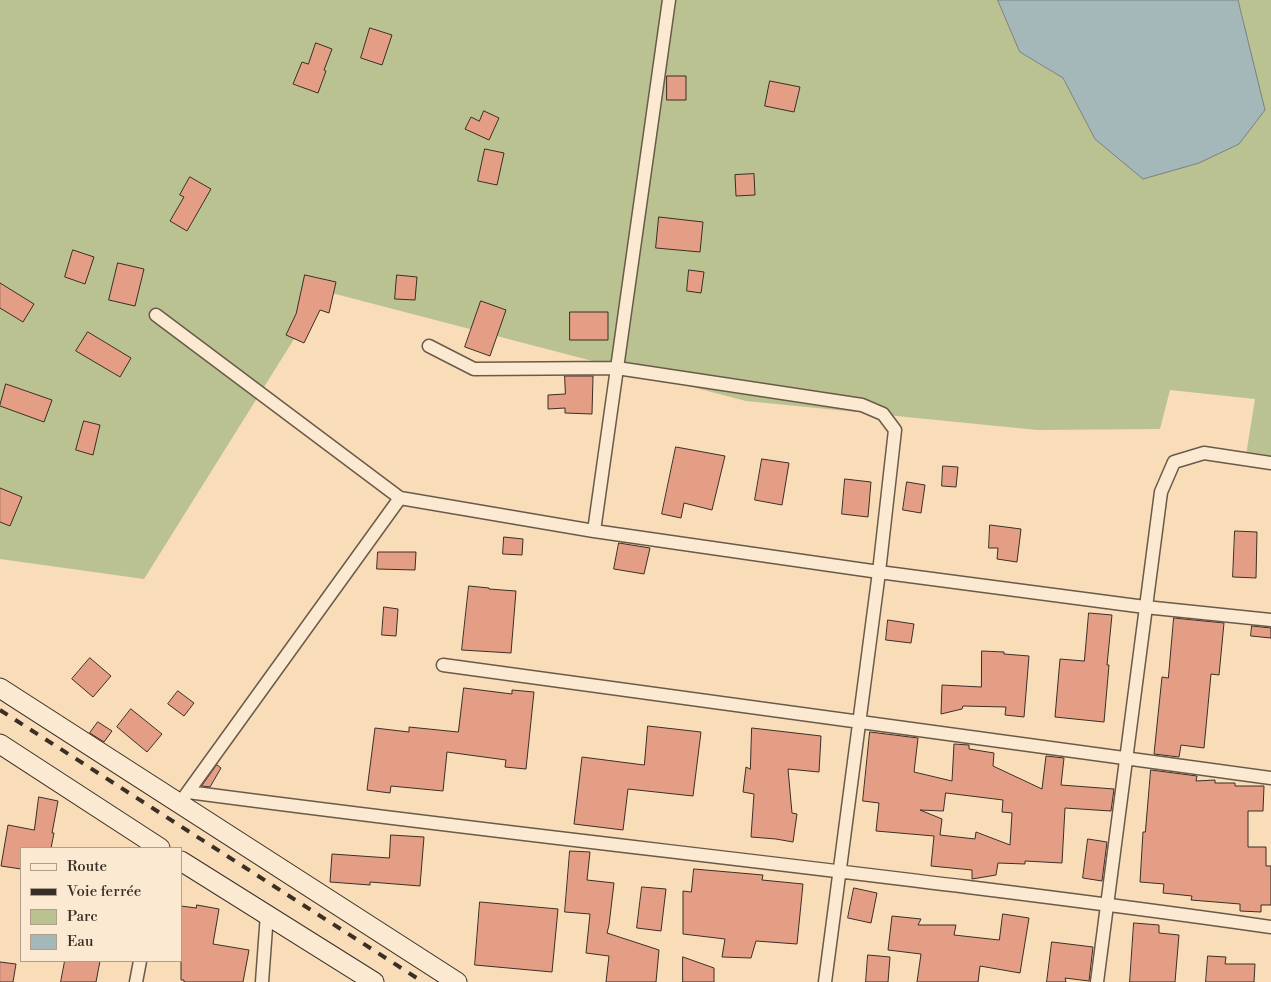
<!DOCTYPE html>
<meta charset="utf-8">
<style>
body{margin:0}
#map{position:relative;width:1271px;height:982px;overflow:hidden;background:#f9ddb8;font-family:"Libre Bodoni",serif}
canvas{display:block}
.legend{position:absolute;left:20px;top:847px;width:162px;height:115px;box-sizing:border-box;background:#fbe9d1;border:1px solid #ae9f8d;margin:0;padding:6px 9px;list-style:none;font-size:15px;color:#3a2f26}
.legend li{display:flex;align-items:center;gap:10px;height:25px}
.legend b{width:25px;border:1px solid #ae9f8d}
</style>
<div id="map">
<canvas width="1271" height="982"></canvas>
<ul class="legend">
<li><b style="height:6px;background:#fbe9d1"></b>Route</li>
<li><b style="height:6px;background:#3a2f26"></b>Voie ferrée</li>
<li><b style="height:14px;background:#bac292"></b>Parc</li>
<li><b style="height:14px;background:#a4b8ba"></b>Eau</li>
</ul>
</div>
<script>
const c = document.querySelector('canvas').getContext('2d');
c.lineJoin = 'round';
function fillPath(path, color) { c.fillStyle = color; c.fill(path, 'evenodd'); }
function stroke(path, color, width, dash) { c.strokeStyle = color; c.lineWidth = width; c.lineCap = dash ? 'butt' : 'round'; c.setLineDash(dash || []); c.stroke(path); }
fillPath(new Path2D(`
 M0 0H998L1020 52 1063 78 1095 139 1244 23 1238 0H1271V459L1246 455 1255 399 1170 390 1160 429 1037 430 746 401 324 291 144 579 0 559Z`), '#bac292');
const water = new Path2D(`
 M998 0H1238L1265 110 1239 144 1199 163 1143 179 1095 139 1063 78 1020 52Z`);
fillPath(water, '#a4b8ba');
stroke(water, '#7a817f', 1);
const building = new Path2D(`
 M370 28 392 35 382 65 361 58Z
 M316 43 332 49 324 70 326 71 318 93 293 84 302 62 308 64Z
 M667 76H686V100H667Z
 M770 81 800 87 794 112 765 106Z
 M484 111 499 118 489 140 465 129 471 117 479 121Z
 M485 149 504 153 497 185 478 181Z
 M754 174 755 195 736 196 735 175Z
 M190 177 211 189 187 231 170 221 184 197 180 195Z
 M659 217 703 222 700 252 656 248Z
 M73 250 94 257 85 284 65 277Z
 M118 263 144 269 135 306 109 300Z
 M689 270 704 272 701 293 687 291Z
 M305 275 336 282 329 313 320 310 304 343 286 335 296 314Z
 M397 275 417 277 415 300 395 299Z
 M0 283 34 304 23 322 0 308Z
 M481 301 506 310 490 356 465 347Z
 M570 312H608V340H570Z
 M88 332 131 358 120 377 76 351Z
 M565 376H593L592 414 565 413V408L548 409V395L565 394Z
 M6 384 52 400 44 422 0 406Z
 M84 421 100 425 93 455 76 450Z
 M676 447 725 456 712 510 684 503 681 518 662 514Z
 M762 459 789 463 782 505 755 500Z
 M943 466 958 467 956 487 942 486Z
 M845 479 871 482 868 517 842 514Z
 M907 482 925 485 921 513 903 510Z
 M0 488 22 497 10 526 0 522Z
 M990 525 1021 529 1017 562 997 559 998 548H989Z
 M1235 531 1257 532 1256 578 1233 577Z
 M504 537 523 539 522 555 503 554Z
 M619 543 650 548 644 574 614 569Z
 M378 552H416L415 570 377 569Z
 M469 586 489 588V589L516 591 511 653 462 650Z
 M384 607 398 609 396 636 382 635Z
 M1089 613 1112 615 1107 665H1109L1104 722 1055 717 1060 659 1084 661Z
 M1174 618 1224 623 1219 675 1211 674 1204 748 1181 745 1179 757 1154 754 1162 677 1168 678Z
 M888 620 914 624 911 643 886 640Z
 M1252 626 1271 628V638L1251 636Z
 M982 651 1004 652V654L1029 656 1024 717 1005 715 1006 707 963 706 962 709 941 714 942 685 981 687Z
 M90 658 111 676 93 697 72 679Z
 M464 688 512 694V690L534 692 526 769 505 767 506 760 447 752 443 791 391 786 390 793 367 790 375 728 409 732V727L458 732Z
 M178 691 194 703 184 716 168 704Z
 M131 709 162 734 147 752 117 727Z
 M98 722 112 731 104 742 90 733Z
 M648 726 701 732 693 796 628 789 623 830 574 824 582 757 644 765Z
 M752 728 821 736 819 772 788 769 792 813 797 814 793 842 776 839 751 837 754 794 743 792 746 767 750 769Z
 M870 732 918 738 914 772 952 781 954 744 969 745V749L994 753 993 766 1042 789 1046 756 1064 758 1061 785 1114 789 1111 811 1065 808 1062 863 1025 861V864L998 863 996 875 972 879V870L931 866 934 836 876 831 879 803 863 801ZM946 793 1003 800 1002 812 1012 813 1010 845 976 832 975 839 940 835 942 819 920 810 943 811Z
 M217 765 221 768 210 787 202 786Z
 M1151 770 1197 776 1196 781 1215 780V783H1235V786H1264L1263 811H1248V847H1266V866H1271V905H1261V912L1240 911V904L1191 900 1192 896 1163 893 1164 884 1140 882 1143 832H1145Z
 M39 797 58 801 52 833H54L51 848H21V869L1 866 8 825 34 830Z
 M391 835 424 837 420 886 370 882V885L330 882 332 854 389 858Z
 M1088 839 1107 842 1102 881 1083 878Z
 M570 851 590 852 587 880 614 883 609 925 607 933 659 950 656 982H606L609 956 586 953 590 914 565 912Z
 M694 869 763 875 762 880 803 884 797 944 756 941 751 958 722 957 725 939 683 934V891L691 892Z
 M642 887 666 889 661 931 637 928Z
 M854 888 877 893 871 923 848 918Z
 M480 902 558 909 552 972 475 965Z
 M197 905 219 909 213 944 249 950 243 982H184V980H181V906L196 908Z
 M1003 914 1029 918 1020 973 980 966 978 982H917L921 954 888 950 892 916 921 919 918 925H956L954 935 999 940Z
 M1134 923 1159 925V933L1179 935 1175 982H1130Z
 M1052 942 1093 947 1089 981 1065 978 1066 982H1047Z
 M868 955 890 957 888 982H866Z
 M1208 956 1226 957 1225 964H1255L1254 982H1206Z
 M683 957 714 968V982H683Z
 M65 961H100L96 982H61Z
 M0 962 16 964 13 982H0Z`);
fillPath(building, '#e59e86');
stroke(building, '#3a2f26', 1);
const street = new Path2D(`
 M156 315 400 498 594 531 879 572 1145 607 1271 620
 M429 346 474 369 617 368 862 405 883 414 895 430 879 572 825 982
 M594 531 669 0
 M443 665 1271 778
 M188 792C549 840 911 876 1271 927
 M185 796 400 498
 M136 982 140 961
 M262 982 267 914
 M1097 982 1161 492 1174 462 1204 453 1271 463`);
const secondary = new Path2D(`
 M0 688 457 982
 M0 744 160 848
 M181 861 374 982`);
stroke(street, '#6a5a4a', 15);
stroke(secondary, '#3a2f26', 21);
stroke(street, '#fbe9d1', 12);
stroke(secondary, '#fbe9d1', 19);
stroke(new Path2D(`
 M0 710 423 982`), '#3a2f26', 4, [9, 9]);
</script>
